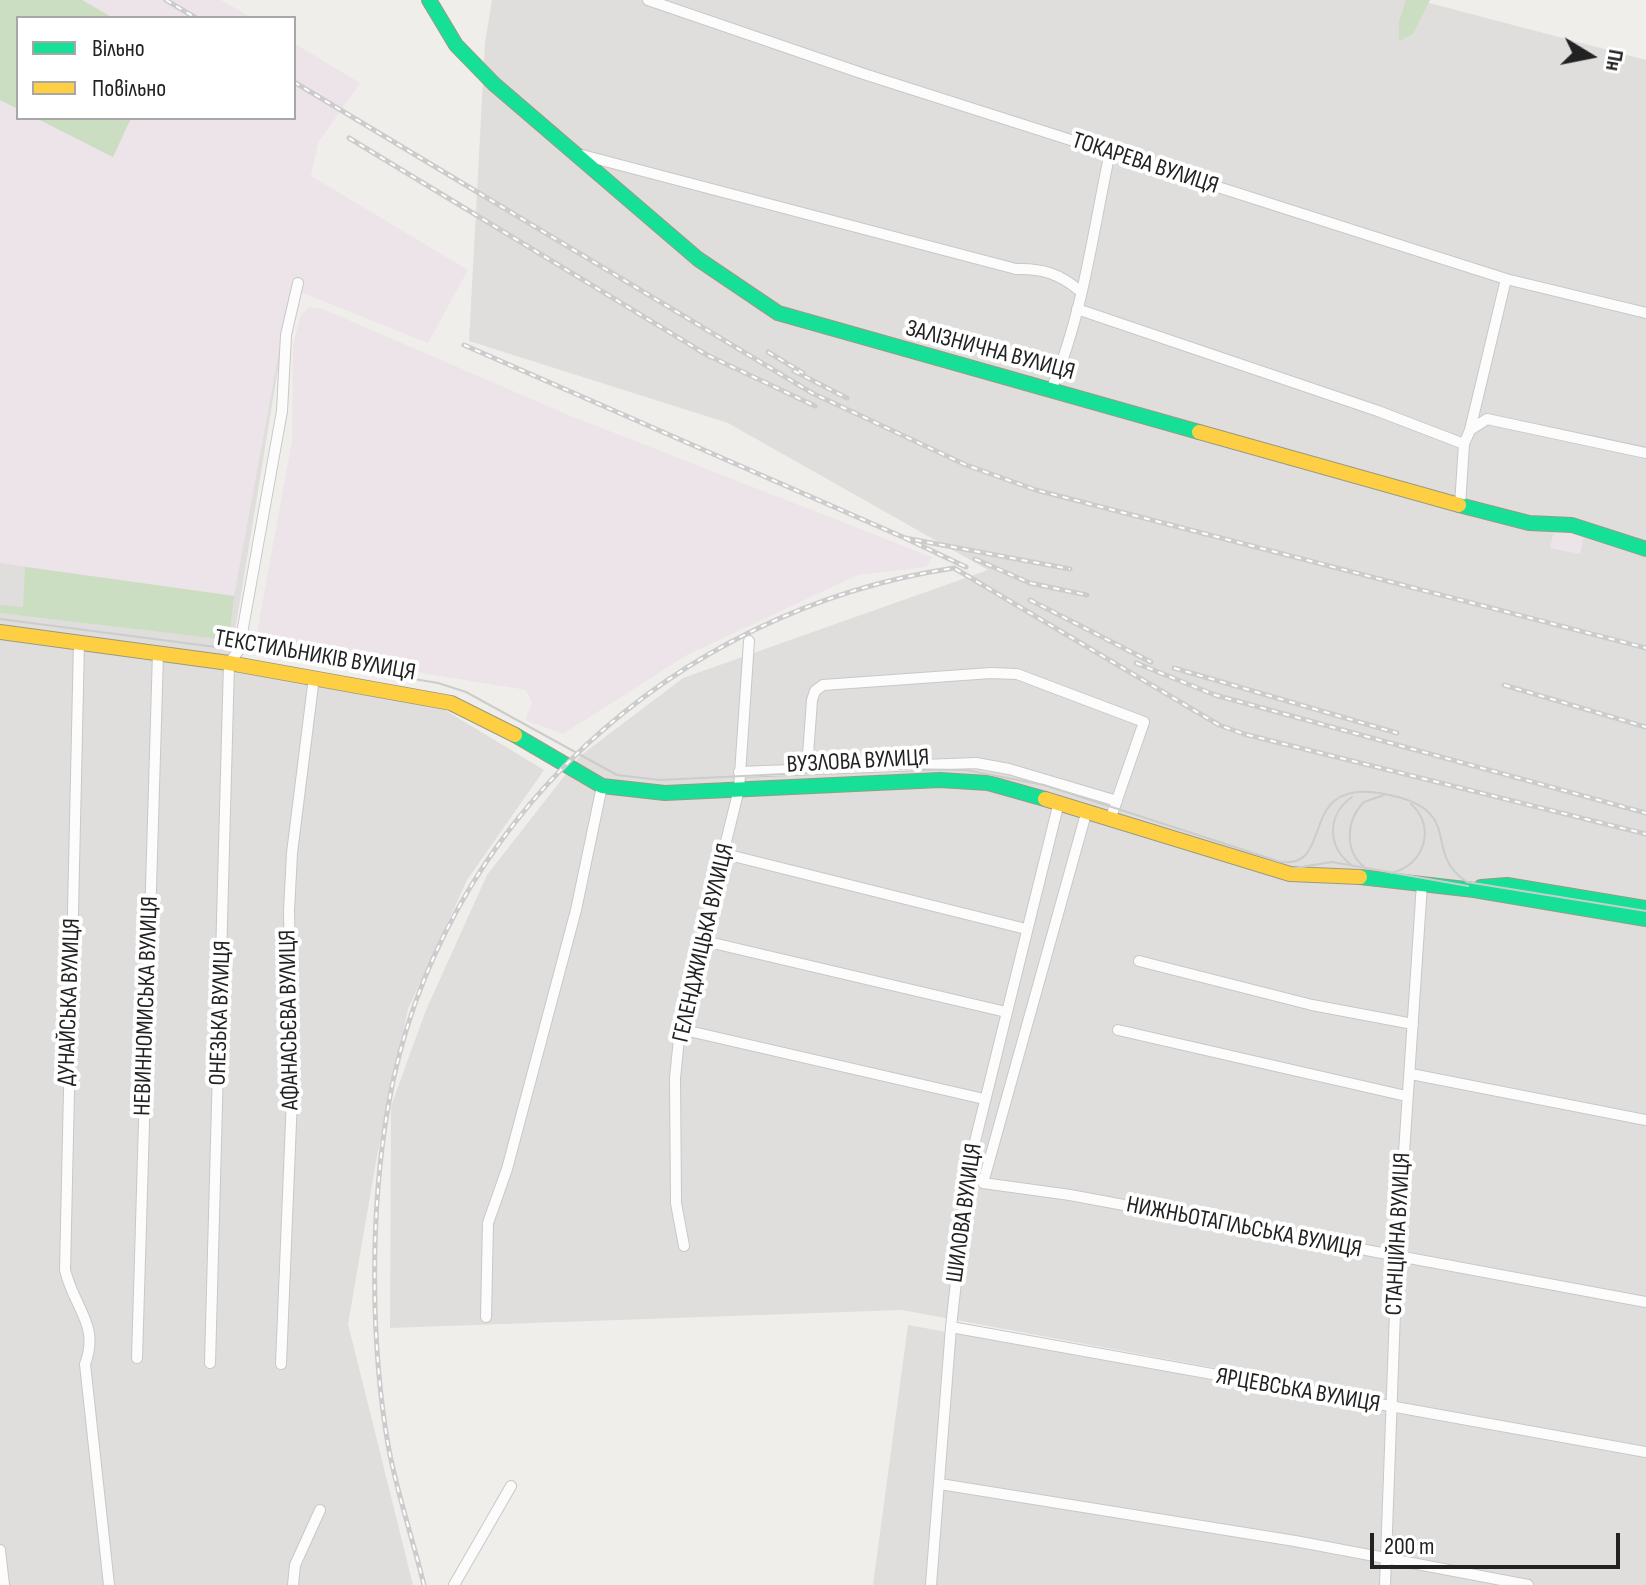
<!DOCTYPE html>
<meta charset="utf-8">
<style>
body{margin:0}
#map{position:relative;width:1646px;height:1585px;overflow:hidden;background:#f0eeeb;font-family:"Sofia Sans Condensed",sans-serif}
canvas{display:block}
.legend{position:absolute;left:16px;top:16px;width:280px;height:104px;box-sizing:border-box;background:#fff;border:2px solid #a7a7a7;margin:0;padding:10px 14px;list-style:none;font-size:24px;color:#222}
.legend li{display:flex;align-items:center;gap:16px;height:40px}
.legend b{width:40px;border:2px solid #a7a7a7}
.north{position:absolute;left:1550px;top:16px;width:80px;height:80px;-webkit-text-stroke:6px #fff;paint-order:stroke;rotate:100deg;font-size:22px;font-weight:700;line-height:32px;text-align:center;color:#222}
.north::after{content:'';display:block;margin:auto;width:28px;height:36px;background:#222;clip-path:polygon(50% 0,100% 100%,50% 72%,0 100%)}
.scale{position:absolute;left:1370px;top:1533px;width:250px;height:36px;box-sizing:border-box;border:4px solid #222;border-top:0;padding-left:10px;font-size:24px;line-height:28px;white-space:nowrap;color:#222;-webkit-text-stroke:6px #fff;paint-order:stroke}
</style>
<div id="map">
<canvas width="1646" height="1585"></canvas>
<ul class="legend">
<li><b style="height:10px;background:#16e098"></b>Вільно</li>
<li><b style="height:10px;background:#ffcf43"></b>Повільно</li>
</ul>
<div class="north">Пн</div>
<div class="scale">200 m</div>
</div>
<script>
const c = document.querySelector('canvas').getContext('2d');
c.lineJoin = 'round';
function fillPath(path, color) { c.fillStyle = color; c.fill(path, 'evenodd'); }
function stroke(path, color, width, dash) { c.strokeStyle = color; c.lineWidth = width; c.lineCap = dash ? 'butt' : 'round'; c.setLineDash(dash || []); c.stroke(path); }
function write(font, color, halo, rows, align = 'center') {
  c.font = font + ' "Sofia Sans Condensed",sans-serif'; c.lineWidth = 8; c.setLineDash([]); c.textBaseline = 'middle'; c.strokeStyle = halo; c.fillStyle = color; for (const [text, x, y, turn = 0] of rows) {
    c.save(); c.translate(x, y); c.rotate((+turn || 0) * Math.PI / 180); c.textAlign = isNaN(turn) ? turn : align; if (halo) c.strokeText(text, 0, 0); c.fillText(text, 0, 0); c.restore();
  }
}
fillPath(new Path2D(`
 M0 0H102L132 18H18V118H294L317 130 229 668 445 710 544 770 467 880 408 1009 377 1156 348 1324 413 1585H0Z
 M492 0H1418L1646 60V1448L902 1310 390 1328 391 1106 426 1010 487 875 580 756 683 678 988 570 728 423 469 341 485 43Z
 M908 1325 1646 1458V1585H873Z`), '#dfdedc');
fillPath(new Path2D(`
 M82 0H221L252 18H113Z
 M294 43 360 83 318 143 311 176 468 270 428 343 303 293 290 292 234 596 0 563V100L18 109V118H36L113 157 131 118H294Z
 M308 307 323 309 566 414 932 557 927 567 858 575 687 655 563 734 525 720 532 703 526 690 262 647 256 642 259 621 292 441 293 345 300 317Z
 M1554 530 1584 536 1580 554 1550 548Z`), '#ede4e9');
fillPath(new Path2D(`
 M0 0H82L113 18H18V109L0 100Z
 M1406 0H1430L1413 34 1399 41V22Z
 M36 118H131L113 157Z
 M25 567 234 596 229 640 0 613V605L23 607Z`), '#cbdec1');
const street = new Path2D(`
 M648 0 864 74 1506 279 1646 313
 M582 155 1016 269C1042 268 1060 274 1080 291
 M1077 309 1378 411 1464 444
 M1051 390C1083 315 1093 231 1110 152
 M1470 430 1487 419 1646 453
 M1460 505 1464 444 1470 430 1506 279
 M79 642 65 1270C74 1308 100 1325 85 1364L109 1585
 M807 769 812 700 815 691 823 685 991 673 1017 674 1144 722 1111 817
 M739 772 976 763 1009 769 1117 801
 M1087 810 983 1183 1070 1195 1646 1302
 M725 854 1026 929
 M700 940 1006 1012
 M1139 961 1312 1005 1413 1024
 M680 1029 984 1099
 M1118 1030 1406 1096
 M1411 1074 1646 1120
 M684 1246 676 1203 675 1078 680 1029 739 789 749 641
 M486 1317 488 1223 507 1169 576 910 602 786
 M951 1327 1646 1452
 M137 1358 158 653
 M210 1363 229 663 239 650 282 411 286 335 298 283
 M281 1364 292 1098 289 911 292 853 314 677
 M940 1484 1295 1541 1528 1585
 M0 1550 4 1585
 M293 1585 295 1565 320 1510
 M454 1585 511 1486
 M931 1585 951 1327 965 1200 963 1190 1059 802
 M1385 1585 1397 1257 1422 884`);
const fast = new Path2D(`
 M429 0 456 45 494 84 698 259 778 313 1199 432
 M1459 505 1529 523 1572 525 1646 549
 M515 735 602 786 665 793 940 780 988 783 1045 799
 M1360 877 1474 890 1646 919
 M1481 887 1507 885 1646 908`);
const slow = new Path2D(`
 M1199 432 1459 505
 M0 632 229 663 451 703 515 735
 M1045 799 1290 874 1360 877`);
stroke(street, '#c9c8c7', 12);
stroke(fast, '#999a82', 16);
stroke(slow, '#999a82', 16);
stroke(street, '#fdfcfc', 10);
stroke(fast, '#16e098', 14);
stroke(slow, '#ffcf43', 14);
stroke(new Path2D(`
 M0 619 239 650 438 683 466 692 617 775 660 780 888 769 966 770 1044 785 1281 862C1337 869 1294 776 1385 794 1468 810 1420 851 1467 882L1646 911
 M1352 797C1326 815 1327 849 1353 866
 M1364 867C1344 850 1346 820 1364 802L1384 795
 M1295 868 1332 862 1468 886
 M1391 873C1424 866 1437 827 1411 804`), '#ccc', 2);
const rail = new Path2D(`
 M166 0 196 18
 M294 82 812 393 966 465 1036 490 1646 648
 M349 138 707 355 815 406
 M464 345 905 538 1070 569
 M768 352 803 373
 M794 371 847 398
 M905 538 966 567
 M975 559 1030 583 1087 595
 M1030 600 1151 662
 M1136 663 1215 695 1646 813
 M1174 668 1397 733
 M1504 685 1646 727
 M424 1585C413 1540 398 1496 389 1450 370 1345 370 1212 388 1107 437 823 674 610 954 568L1219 725 1244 734 1646 834`);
stroke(rail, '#ccc', 5);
stroke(rail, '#fff', 2, [6]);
write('24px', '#222', '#fff', [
 ["ТОКАРЕВА ВУЛИЦЯ",1145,164,18],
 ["ЗАЛІЗНИЧНА ВУЛИЦЯ",990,351,15],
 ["ТЕКСТИЛЬНИКІВ ВУЛИЦЯ",315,656,10],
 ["ВУЗЛОВА ВУЛИЦЯ",858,762,-3],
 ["ГЕЛЕНДЖИЦЬКА ВУЛИЦЯ",704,943,-77],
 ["ДУНАЙСЬКА ВУЛИЦЯ",70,1002,-88],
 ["НЕВИННОМИСЬКА ВУЛИЦЯ",147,1006,-88],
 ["ОНЕЗЬКА ВУЛИЦЯ",221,1013,-88],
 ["АФАНАСЬЄВА ВУЛИЦЯ",290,1020,-91],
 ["ШИЛОВА ВУЛИЦЯ",965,1213,-82],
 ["НИЖНЬОТАГІЛЬСЬКА ВУЛИЦЯ",1244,1228,11],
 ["СТАНЦІЙНА ВУЛИЦЯ",1399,1234,-87],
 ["ЯРЦЕВСЬКА ВУЛИЦЯ",1298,1391,10]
]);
</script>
